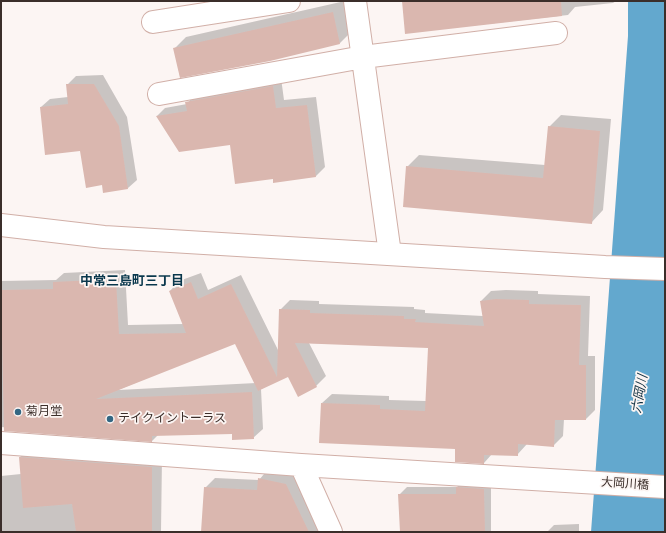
<!DOCTYPE html>
<meta charset="utf-8">
<style>
body{margin:0}
#map{position:relative;width:666px;height:533px;overflow:hidden;background:#fcf5f3;font-family:Helvetica,sans-serif}
canvas{display:block}
.frame{position:absolute;inset:0;border:2px solid #3b2e2a;pointer-events:none}
</style>
<div id="map">
<canvas width="666" height="533"></canvas>
<div class="frame"></div>
</div>
<script>
const c = document.querySelector('canvas').getContext('2d');
c.lineJoin = 'round';
function fillPath(path, color) { c.fillStyle = color; c.fill(path, 'evenodd'); }
function stroke(path, color, width, dash) { c.strokeStyle = color; c.lineWidth = width; c.lineCap = dash ? 'butt' : 'round'; c.setLineDash(dash || []); c.stroke(path); }
function write(font, color, halo, rows, align = 'center') {
  c.font = font + ' Helvetica,"Noto Sans JP",sans-serif'; c.lineWidth = 3.5; c.setLineDash([]); c.textBaseline = 'middle'; c.strokeStyle = halo; c.fillStyle = color; for (const [text, x, y, turn = 0] of rows) {
    c.save(); c.translate(x, y); c.rotate((+turn || 0) * Math.PI / 180); c.textAlign = isNaN(turn) ? turn : align; if (halo) c.strokeText(text, 0, 0); c.fillText(text, 0, 0); c.restore();
  }
}
fillPath(new Path2D(`
 M628 1H665V532H591L628 36Z`), '#63a8ce');
fillPath(new Path2D(`
 M345 1 352 31 340 43 180 76 174 49 186 37Z
 M403 1H616L613 3 575 7 568 15 406 33Z
 M103 75 127 117 137 180 128 188 104 192 103 184 81 150 41 107 50 99 68 97 67 85 76 76Z
 M281 78 284 100 316 97 325 167 316 176 274 177 231 144 157 116 165 108 187 104 195 94Z
 M561 115 611 119 603 210 591 223 407 167 419 155 545 165 549 127Z
 M125 270 128 325 183 324 170 291 179 281 201 273 208 290 241 275 279 352 280 310 290 300 319 301V304L414 307V309L425 310V313L483 316 481 301 491 291 506 290 538 291V294L590 296 588 356H595V410L586 419H564L563 436 553 446 527 444 517 455 492 454 484 463 456 448 322 403 332 394 389 396V400L426 401 430 347 309 343 326 376 316 386 298 395 288 376 261 389 263 429 253 438 233 433 158 435 152 441 1 427V281L56 280 64 273ZM235 342 256 383 118 390Z
 M30 447 162 457 161 532H1V476L21 474 20 457Z
 M269 468 296 475 323 532H202L205 488 215 478 259 480Z
 M464 480 491 482V532H349L401 531 399 495 407 487H457Z
 M579 524V532H547L554 525Z`), '#0003');
fillPath(new Path2D(`
 M402 1H561L562 16 405 34Z
 M333 12 340 44 270 61 180 78 173 48Z
 M66 84H94L119 126 128 189 103 193 102 185 86 188 80 151 45 155 40 107 68 104Z
 M273 86 276 108 307 105 316 177 273 183V179L235 184 230 145 179 152 156 116 187 111 185 102Z
 M548 126 600 131 592 224 403 207 406 166 543 178Z
 M116 279 119 334 186 333 169 291 191 282 198 299 231 284 277 377 279 309 310 310V313L404 316V319H416L415 322 484 326 480 301 496 299 529 300V304L581 305 579 365H586V420H555L554 447 518 444V456L484 455V464L455 462V449L319 443 321 403 380 405V409L425 411 428 348 295 343 317 387 298 397 288 377 258 391 235 344 96 399 252 392 254 439 232 440V434L152 436V442L4 431 1 290 53 289V282Z
 M19 457 152 467V532H76L72 504 23 508Z
 M258 478 286 484 309 532H201L204 487 257 490Z
 M456 487 484 489 485 532H400L398 494H456Z`), '#dab7af');
const street = new Path2D(`
 M355 1 390 254
 M153 22 289 1
 M159 94 363 57 556 33
 M1 443 301 465 665 487
 M301 465 331 532`);
const secondary = new Path2D(`
 M1 225 104 237 605 267 665 269`);
stroke(street, '#d1afa7', 24);
stroke(secondary, '#d1afa7', 24);
stroke(street, '#fff', 22);
stroke(secondary, '#fff', 22);
for (const [x, y, r, color] of [
 [18,412,4,"#336783"],
 [110,419,4,"#336783"]
]) { const dot = new Path2D(); dot.arc(x, y, r, 0, 2 * Math.PI); c.fillStyle = color; c.fill(dot); stroke(dot, '#fcf5f3', 1.5); }
write('12px', '#3b2e2a', '#fcf5f3', [
 ["菊月堂",26,412],
 ["テイクイントーラス",118,419]
], 'left');
write('12px', '#3b2e2a', '#fcf5f3', [
 ["大岡川橋",625,484,4]
]);
write('bold 13px', '#09374c', '#fcf5f3', [
 ["中常三島町三丁目",132,281]
]);
write('italic 13px', '#0f2f40', '#fcf5f3', [
 ["六岡川",640,394,-80]
]);
</script>
